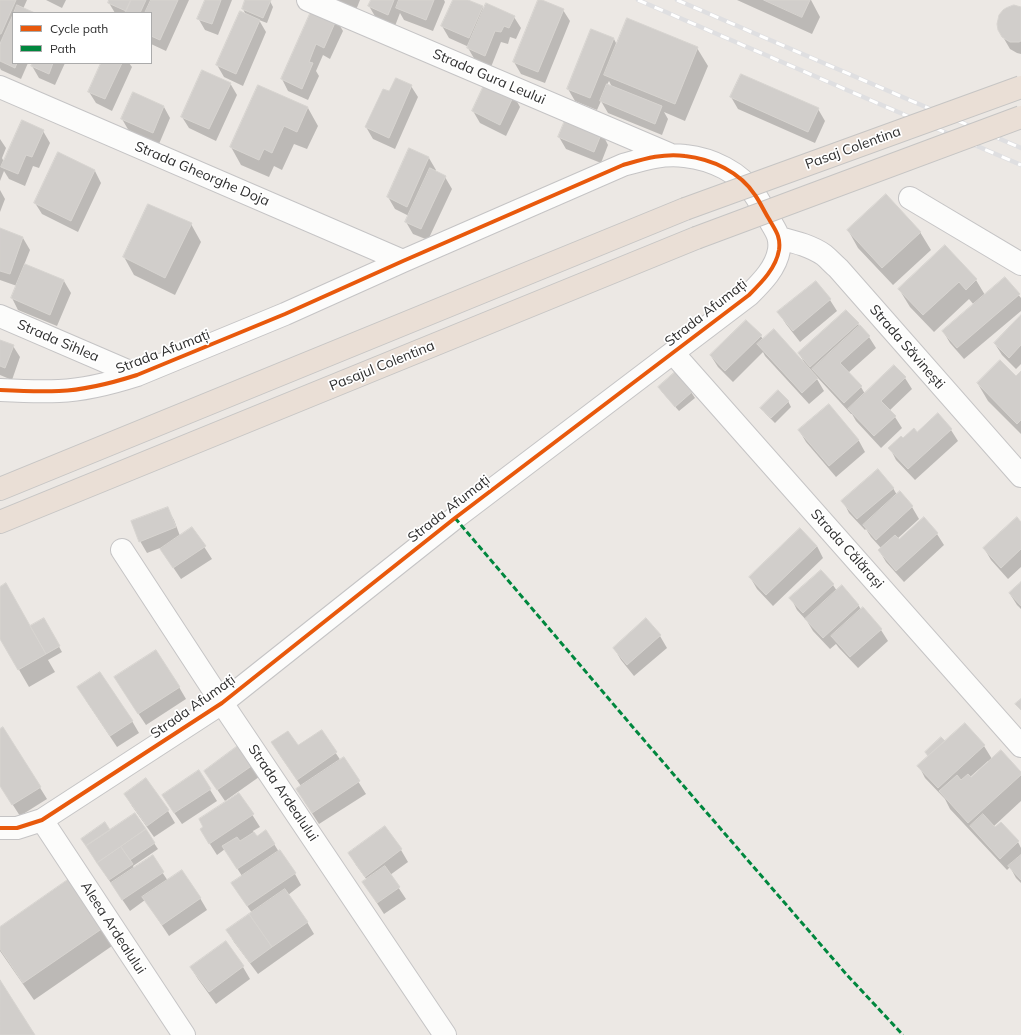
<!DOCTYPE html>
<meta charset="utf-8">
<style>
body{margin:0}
#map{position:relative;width:1021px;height:1035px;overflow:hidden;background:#ece8e4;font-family:Mulish,sans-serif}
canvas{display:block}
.legend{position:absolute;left:12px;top:12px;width:140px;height:52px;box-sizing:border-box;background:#fff;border:1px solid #ababab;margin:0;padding:5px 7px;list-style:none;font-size:12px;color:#2e2e2e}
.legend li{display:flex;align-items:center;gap:8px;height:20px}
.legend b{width:20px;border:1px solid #ababab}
</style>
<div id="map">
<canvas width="1021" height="1035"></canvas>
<ul class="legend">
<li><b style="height:5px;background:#e8590c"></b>Cycle path</li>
<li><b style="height:5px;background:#00873e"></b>Path</li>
</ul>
</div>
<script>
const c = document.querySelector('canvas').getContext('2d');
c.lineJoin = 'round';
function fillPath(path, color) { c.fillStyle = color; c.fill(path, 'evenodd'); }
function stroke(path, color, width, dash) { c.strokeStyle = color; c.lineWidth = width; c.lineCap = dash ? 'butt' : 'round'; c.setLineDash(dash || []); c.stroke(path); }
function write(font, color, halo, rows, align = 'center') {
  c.font = font + ' Mulish,sans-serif'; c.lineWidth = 3.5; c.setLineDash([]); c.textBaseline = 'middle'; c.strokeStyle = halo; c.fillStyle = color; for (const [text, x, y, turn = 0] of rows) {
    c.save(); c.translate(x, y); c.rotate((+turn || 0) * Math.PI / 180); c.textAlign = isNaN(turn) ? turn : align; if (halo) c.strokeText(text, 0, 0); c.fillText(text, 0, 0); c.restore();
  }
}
fillPath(new Path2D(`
 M0 0H27L23 9 32 13H13V63H28L21 79 1 70 0 68V46L2 43 0 42Z
 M46 0H66L62 8Z
 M111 0H189L166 51 151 44V13H115L109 3Z
 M206 0H232L218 35 205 30 198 18Z
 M246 0H267L270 1 273 7 267 23 259 20 266 32 243 86 224 77 217 65 246 15 243 9Z
 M333 0H360L354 15Z
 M372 0H444L445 2 433 31 404 20 400 13 395 26 376 18 369 6Z
 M454 0H465L482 7 484 10 514 17 521 28 516 39 510 37 508 44 501 42 491 67 475 60 468 48 469 47 449 38 442 26Z
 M539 0 563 10 570 21 545 83 521 74 514 62Z
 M737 0H811L820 17 812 34Z
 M1021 8V54L1017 53 1010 49 999 30Z
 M313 9 336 19 343 31 330 59 323 55 316 71 319 76 308 100 288 91 282 79Z
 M591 30 614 39 617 45 697 48 708 66 685 121 664 112 668 119 662 135 608 113 601 101 597 110 575 101 568 89ZM609 81 612 87 607 85Z
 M34 63H65L55 85 39 78 32 66Z
 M102 63H129L132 67 112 111 96 103 89 92Z
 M230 83 237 95 216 141 189 128 182 117Z
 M259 86 308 108 318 126 307 149 294 144 282 170 274 166 269 177 241 165 231 147Z
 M411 86 418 97 395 149 373 139 366 127 390 93Z
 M514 96 520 107 506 136 480 123 473 111Z
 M731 97 818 109 825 121 815 143 738 109Z
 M164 107 170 118 159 144 129 131 122 119Z
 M43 131 50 143 39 168 33 166 25 186 9 179 4 171 0 181V139L6 148 2 158 4 162Z
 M602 133 608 145 601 163 566 149 559 137Z
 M410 150 429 158 436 170 435 172 445 177 452 189 428 240 413 234 406 222 409 216 395 209 388 197Z
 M59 154 95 171 101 183 78 232 42 214 35 203Z
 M0 190 5 199 0 212Z
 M191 224 201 242 175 295 134 275 124 257Z
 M0 229 23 238 30 250 24 265 64 281 71 293 57 326 18 310 12 298 17 286 0 280Z
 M848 230 920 232 931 250 893 285 858 248Z
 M945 247 976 280 985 295 1005 278 1021 298V311L964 359 950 343 943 331 974 305 969 299 934 332 910 307 899 289Z
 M830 300 837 311 800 342 786 324 779 313Z
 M1021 316V364L1016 369 1002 355 995 344Z
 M858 324 869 337 876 348 848 373 861 387 865 394 905 378 912 389 889 411 895 417 902 428 881 448 856 421 852 414H851L818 378 817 379 824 391 809 404 765 356 763 352 733 382 718 367 711 356 761 336 763 340 805 364 799 353Z
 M0 341 13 346 20 357 12 380 0 375Z
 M1021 372V434L988 401 978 384 1016 377Z
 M659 387 691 392 695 398 679 411 662 392Z
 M788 401 791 407 775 423 765 413 762 408Z
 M829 405 859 441 865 452 836 477 806 442 799 430Z
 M951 430 958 441 915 480 896 460 890 448 903 440Z
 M893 488 897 495 899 493 912 507 919 519 897 539 899 541 937 534 944 545 904 582 886 562 879 550 881 548 871 537 866 529 865 530 849 513 843 501Z
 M167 508 174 520 180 536 192 528 212 559 181 579 160 548 147 553 140 541Z
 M1021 523V567L1008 579 991 560 984 548Z
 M817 546 823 558 773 606 757 589 750 577Z
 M1021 584V609L1017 605 1010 594Z
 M833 585 837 591 842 587 859 606 861 610 881 630 888 641 858 668 839 648 836 644 830 649 813 631 807 621 797 610 791 598Z
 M0 588 30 627 44 620 62 652 48 660 55 672 29 687 0 637Z
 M660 636 667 648 634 676 621 660 614 648Z
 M179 687 186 699 146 725 122 689Z
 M85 699 132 721 139 733 117 747Z
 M965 724 984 746 992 759 1021 773V801L994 826 1018 842 1021 848V883L1016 878 1010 867 1007 870 950 809 945 799 925 778 919 766 929 757 926 752 945 742ZM988 761 989 762 971 779 970 777Z
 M3 728 47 799 20 816 0 785V730Z
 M321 731 341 761 344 759 366 794 319 824 304 801 301 786 279 754 273 743 298 747Z
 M239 747 259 777 225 801 212 782 205 771Z
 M199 772 217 801 182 824 170 807Z
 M146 780 168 811 175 823 154 837 132 806 125 794Z
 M239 794 260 827 253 831 256 837 266 831 279 852 295 874 301 885 288 895 307 922 314 934 258 974 234 942 227 930 252 913 239 894 242 876 225 849 217 855 208 841Z
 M135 815 158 849 133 866 134 868 152 857 168 881 200 898 207 910 169 936 145 900 130 911 94 858 110 831Z
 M385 827 401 850 408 862 390 875 406 899 384 914 371 894 364 883 367 880 356 865 349 853Z
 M68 880 112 946 34 1000 0 951V928Z
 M225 943 243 967 250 979 216 1004 198 979 191 968Z`), '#0003');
const building = new Path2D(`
 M0 0H16L1 34H0Z
 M109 0H131L126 11 108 3Z
 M131 0H146L140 13H125Z
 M151 0H178L160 40 151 36V13H145Z
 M205 0H221L212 24 197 19Z
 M245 0H271L263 18 242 9Z
 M371 0H394L388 15 368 6Z
 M399 0H434L426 20 396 8Z
 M453 0H468L483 6 469 38 441 26Z
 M538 0H542L564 9 538 72 513 62Z
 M764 0H810L802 17Z
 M486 3 515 16 509 28 504 26 501 32 495 31 485 56 467 48Z
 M17 5 35 13H14Z
 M1014 5 1021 7V41L1019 42H1010L1002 37 998 30 997 24 999 15 1003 10 1006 8Z
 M313 7 337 18 324 48 316 44 309 62 313 63 302 89 281 79Z
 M240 11 260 20 236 74 216 65Z
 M13 15V63H17L15 68 0 61V44Z
 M627 18 698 47 675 104 604 75Z
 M591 29 614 38 590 98 567 89Z
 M33 63H53L49 74 31 66Z
 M101 63H122L105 99 88 92Z
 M202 70 231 83 209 129 181 117Z
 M741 74 819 108 808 132 730 97Z
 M396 78 412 85 389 138 365 127 383 89 389 91Z
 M486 81 514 95 500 125 472 111Z
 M607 84 662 106 655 124 600 101Z
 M258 85 308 107 297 132 284 126 272 153 264 149 259 160 230 147Z
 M133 92 164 106 153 133 121 119Z
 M566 118 602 132 594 152 558 137Z
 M22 120 44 130 32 157 26 155 18 174 1 167Z
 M409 148 429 157 407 207 387 197Z
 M58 152 95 170 71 221 34 203Z
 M430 168 446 176 421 229 405 222Z
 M886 194 921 232 882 268 847 230Z
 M148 204 192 223 165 278 123 257Z
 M0 228 23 237 10 274 0 271Z
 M945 245 977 279 966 290 959 282 923 315 898 289Z
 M25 264 64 280 50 315 11 298Z
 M1005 277 1020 294 957 348 942 331Z
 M816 281 831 299 793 331 777 312Z
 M846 310 859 323 810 367 798 353Z
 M1021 315V345L1009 358 994 343Z
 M746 320 762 335 725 371 710 355Z
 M860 325 870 336 840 363 862 386 844 403 812 369Z
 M774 329 818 378 802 393 757 344Z
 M0 340 14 345 5 368 0 366Z
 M1000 360 1016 376 1021 371V420L1017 424 977 383Z
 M894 365 906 377 881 401 896 416 874 436 848 409Z
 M675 372 692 392 675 407 658 387Z
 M778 390 789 401 771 418 760 408Z
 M829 404 859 440 829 466 798 430Z
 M938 413 952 429 908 469 888 448 901 436 903 438 914 428 917 432Z
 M878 469 894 488 857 519 841 501Z
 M900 491 913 506 876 540 863 525Z
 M168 507 176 527 139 542 131 521Z
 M924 517 938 533 896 571 878 550 895 535 899 539Z
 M1017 517 1021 522V549L1001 568 983 548Z
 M192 527 206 546 173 568 160 549Z
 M800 528 817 546 766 595 749 577Z
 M821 570 834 584 803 613 789 598Z
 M1021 582V606L1009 593Z
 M6 583 46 654 18 670 0 639V587Z
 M842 585 859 605 823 638 805 619Z
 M863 607 882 629 850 657 831 636Z
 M44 618 60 646 46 654 30 626Z
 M646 618 661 635 627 665 613 648Z
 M156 650 180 687 138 714 114 677Z
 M100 672 133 721 110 736 77 687Z
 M1021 699V710L1015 704Z
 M965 723 985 745 938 788 917 766Z
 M3 727 41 787 12 805 0 786V729Z
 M322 730 337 752 297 780 271 742 288 731 298 745Z
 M941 737 945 741 928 756 925 752Z
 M239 745 253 765 217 790 204 771Z
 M1001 750 1021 772V775L968 823 939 791 957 775 961 780 968 774 971 777Z
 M344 757 360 781 312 813 296 789Z
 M199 770 211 789 174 813 162 795Z
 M146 778 169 810 147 826 124 794Z
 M239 793 254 814 209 844 200 829 203 827 199 819Z
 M135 813 146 829 97 863 86 846Z
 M983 814 995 827 1001 822 1019 841 1000 859 970 826Z
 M105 822 110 830 86 846 81 839Z
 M385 826 402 849 365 877 348 853Z
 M146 829 155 843 130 860 121 847Z
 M266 830 275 844 237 869 222 846 237 837 240 841 254 832 257 836Z
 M121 847 133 864 109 880 97 863Z
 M280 850 296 873 247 906 231 883Z
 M153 855 164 872 122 900 111 883Z
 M1021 855V880L1008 866Z
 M385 866 400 887 377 903 362 882Z
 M182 870 201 898 162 925 142 897Z
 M69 879 103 928 23 983 0 949V927Z
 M285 889 308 922 272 947 249 914Z
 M249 914 272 947 250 963 226 930Z
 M226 941 244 966 209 992 190 967Z
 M0 980 35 1035H0Z`);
fillPath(building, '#d1cecb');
stroke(building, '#d7d4d0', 1);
const street = new Path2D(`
 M308 0 669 154
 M0 87 403 261
 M910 198 1021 264
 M780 238C795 242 811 246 824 255 829 259 833 264 838 268L1021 476
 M0 316 137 375
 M673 353 1021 746
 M0 390C19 391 39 392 59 391 85 390 112 383 137 375L285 314 403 261 623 165C644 159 663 153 685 156 712 159 740 172 755 195 760 202 764 211 769 219 775 230 781 236 779 250 776 268 762 282 749 295L455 518 222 703 42 820 17 828H0
 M122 550 222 703 445 1035
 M42 820 184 1035`);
const highway = new Path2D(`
 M0 489 685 209
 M0 522 696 238`);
stroke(street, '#c5c4c5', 24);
stroke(highway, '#c6c5c4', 24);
stroke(street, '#fcfcfb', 22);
stroke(highway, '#eadfd6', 22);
const rail = new Path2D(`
 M638 0 1021 165
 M677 0 1021 148`);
stroke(rail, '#dfdfe1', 4.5);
stroke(rail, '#fff', 3, [9]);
const highwayBridge = new Path2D(`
 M685 209 1021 87
 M696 238 1021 117`);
stroke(highwayBridge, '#c6c5c4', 24, []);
stroke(highwayBridge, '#eadfd6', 22);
stroke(new Path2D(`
 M455 518 637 732 847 975 903 1035`), '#00873e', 3, [6, 3]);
stroke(new Path2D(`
 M0 390C19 391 39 392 59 391 85 390 112 383 137 375L285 314 403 261 623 165C644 159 663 153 685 156 712 159 740 172 755 195 760 202 764 211 769 219 775 230 781 236 779 250 776 268 762 282 749 295L455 518 222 703 42 820 17 828H0`), '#e8590c', 4);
write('14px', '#2e2e2e', '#fff', [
 ["Strada Gura Leului",489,77,23],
 ["Pasaj Colentina",853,148,-20],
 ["Strada Gheorghe Doja",202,174,23],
 ["Strada Afumați",706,313,-38],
 ["Strada Sihlea",58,341,23],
 ["Strada Săvinești",907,347,49],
 ["Strada Afumați",163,352,-21],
 ["Pasajul Colentina",382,366,-22],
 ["Strada Afumați",449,509,-38],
 ["Strada Călărași",847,549,48],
 ["Strada Afumați",193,707,-35],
 ["Strada Ardealului",283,793,56],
 ["Aleea Ardealului",113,928,57]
]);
</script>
